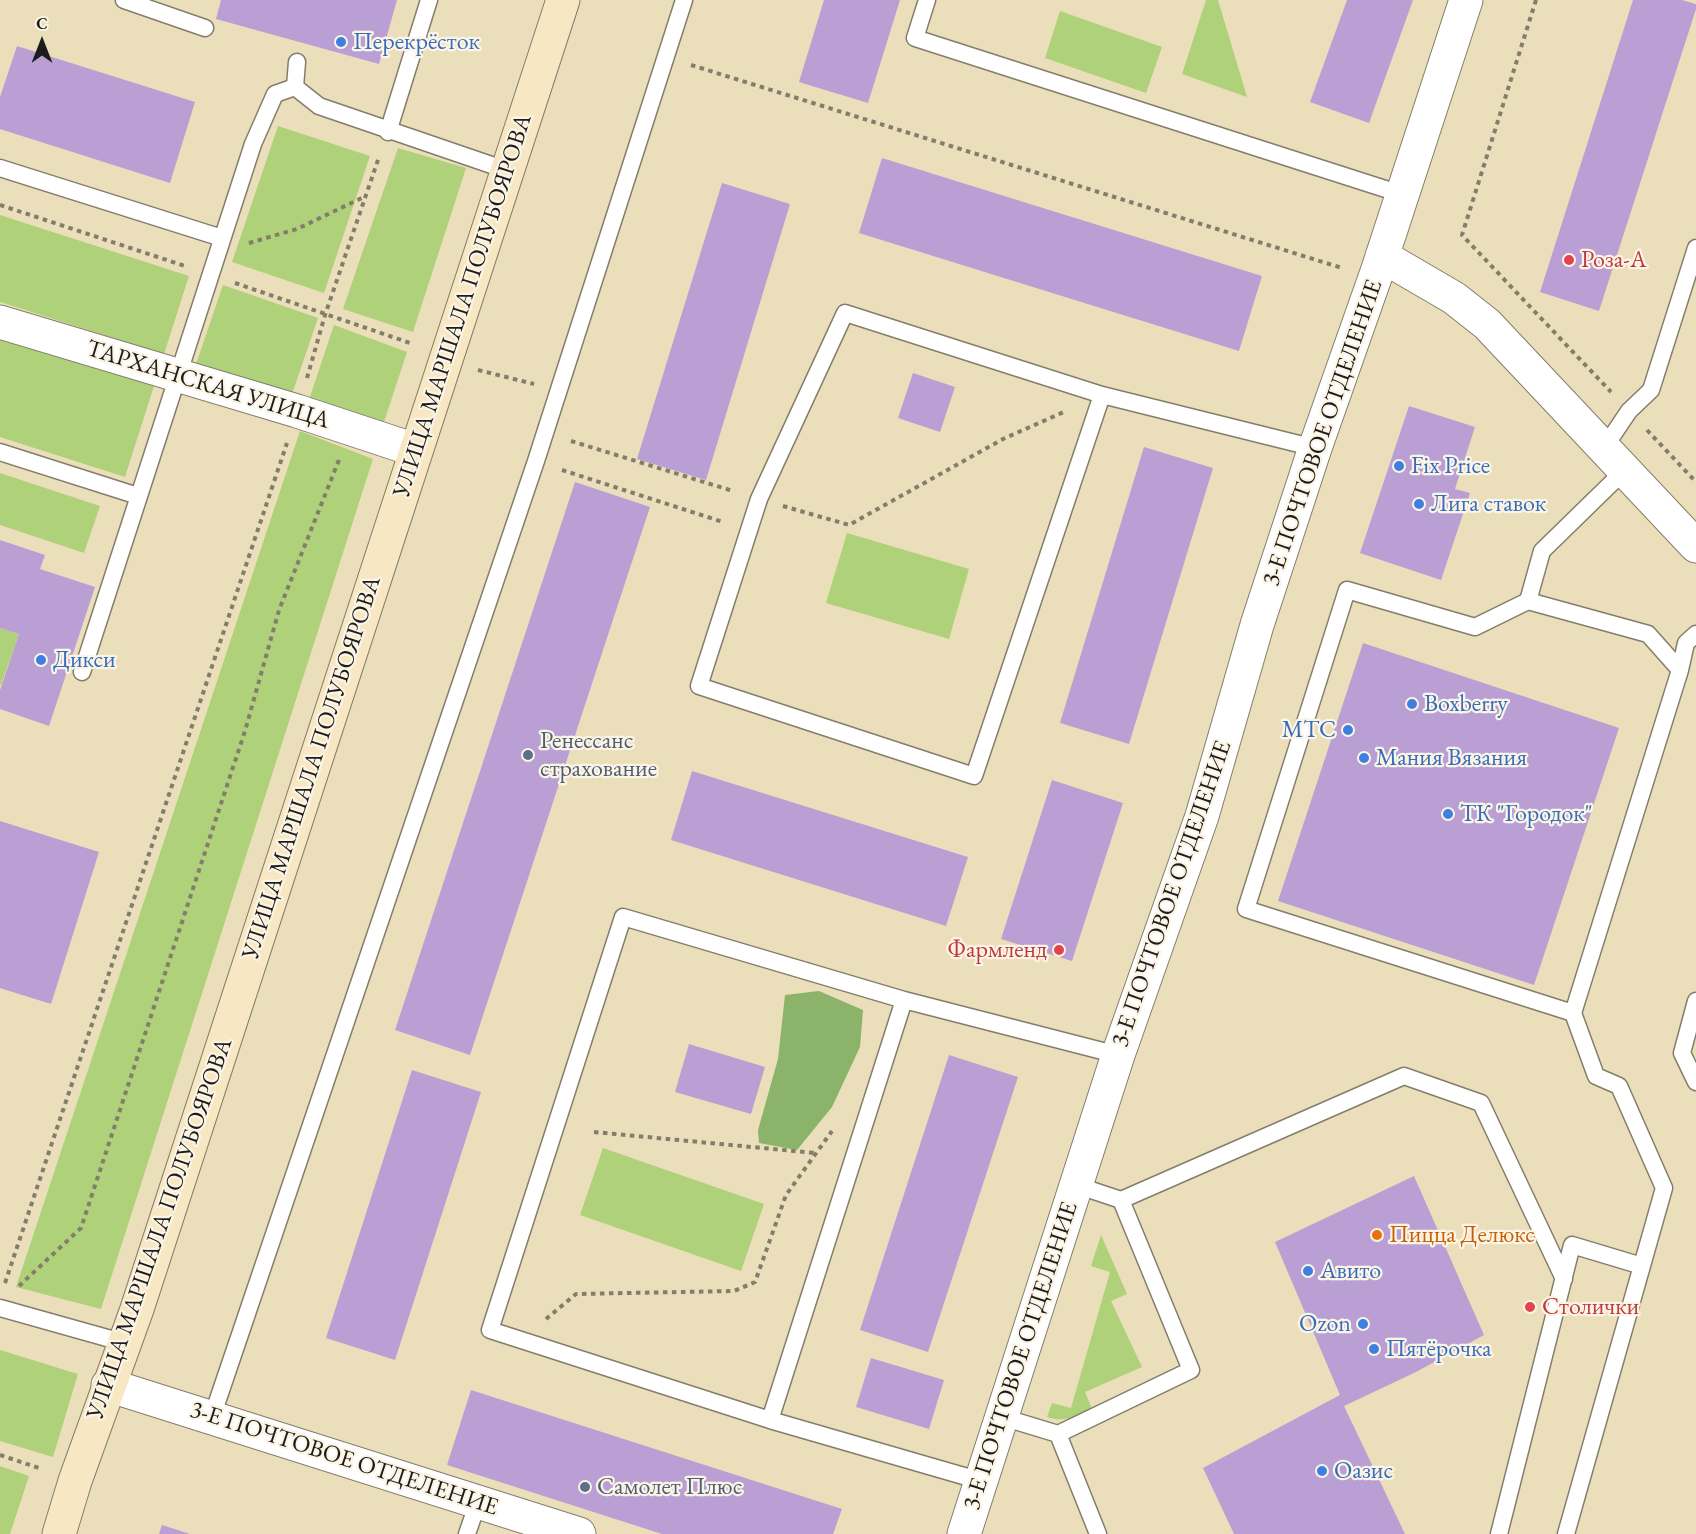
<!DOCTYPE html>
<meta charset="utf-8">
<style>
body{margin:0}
#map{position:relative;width:1696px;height:1534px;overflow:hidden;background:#ebdeba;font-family:"EB Garamond",serif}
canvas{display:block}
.north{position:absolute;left:12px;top:12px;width:60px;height:60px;-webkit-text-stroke:4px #fcf5e5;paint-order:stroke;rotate:0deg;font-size:16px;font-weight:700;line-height:24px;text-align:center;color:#1c1c1c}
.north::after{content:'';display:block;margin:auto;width:21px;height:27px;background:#1c1c1c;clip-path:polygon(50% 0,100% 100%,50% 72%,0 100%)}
</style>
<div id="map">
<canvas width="1696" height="1534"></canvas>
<div class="north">С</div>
</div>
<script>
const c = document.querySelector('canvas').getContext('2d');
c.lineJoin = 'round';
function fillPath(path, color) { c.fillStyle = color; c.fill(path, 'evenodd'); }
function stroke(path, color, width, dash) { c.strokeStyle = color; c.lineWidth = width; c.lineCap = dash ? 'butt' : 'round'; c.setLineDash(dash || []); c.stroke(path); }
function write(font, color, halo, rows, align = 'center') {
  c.font = font + ' "EB Garamond",serif'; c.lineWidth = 4.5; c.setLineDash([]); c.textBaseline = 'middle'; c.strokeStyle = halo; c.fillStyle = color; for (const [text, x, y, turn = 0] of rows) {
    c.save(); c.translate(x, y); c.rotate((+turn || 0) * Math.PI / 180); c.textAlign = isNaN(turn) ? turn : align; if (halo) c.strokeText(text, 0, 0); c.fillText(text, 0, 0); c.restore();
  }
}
fillPath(new Path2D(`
 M1206 0H1218L1247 97 1182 74Z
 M1060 11 1162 47 1146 93 1045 58Z
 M278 126 370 156 324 293 232 262Z
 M398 148 466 168 413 332 343 309Z
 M0 215 189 276 164 354 0 302Z
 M223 285 318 318 291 397 196 364Z
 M334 325 407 352 382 428 308 403Z
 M0 338 154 386 125 477 0 437Z
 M300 431 373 459 101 1309 16 1287Z
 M0 473 100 506 84 553 0 525Z
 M847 533 969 569 949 639 826 603Z
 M0 628 19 634 1 685H0Z
 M603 1148 764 1204 741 1271 580 1215Z
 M1101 1235 1127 1294 1111 1301 1142 1367 1085 1392 1092 1409C1076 1416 1065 1423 1047 1417L1052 1403 1071 1408 1110 1272 1091 1266Z
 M0 1350 78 1374 53 1457 0 1441Z
 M0 1466 29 1476 10 1534H0Z`), '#afd179');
fillPath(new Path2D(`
 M819 991 863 1010 860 1047 832 1107 797 1150 759 1143 758 1130 778 1059 785 995Z`), '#8bb369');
fillPath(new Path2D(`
 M221 0H397L379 64 216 19Z
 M824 0H900L868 103 799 82Z
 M1347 0H1413L1369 123 1310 102Z
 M1633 0H1682L1696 4V9L1599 311 1540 292Z
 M17 46 195 102 170 183 0 129V97Z
 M882 158 1262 276 1239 351 859 233Z
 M722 183 790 204 706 480 637 459Z
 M913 373 955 387 940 432 898 418Z
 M1409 406 1475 427 1455 489 1470 493 1441 580 1360 553Z
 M1144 447 1213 468 1129 744 1060 723Z
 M575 482 650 507 470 1055 395 1030Z
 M0 540 45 555 40 569 95 587 49 726 0 709V690L19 634 0 628Z
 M1363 643 1619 728 1534 985 1278 901Z
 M692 771 968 857 946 926 671 840Z
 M1052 780 1123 803 1072 961 1001 939Z
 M0 821 99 852 51 1004 0 988Z
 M689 1044 765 1067 751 1114 675 1092Z
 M949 1055 1018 1077 928 1352 860 1330Z
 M412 1070 481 1092 395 1360 326 1338Z
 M1414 1176 1484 1335 1416 1372 1344 1406 1405 1534H1234L1203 1468 1340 1395 1275 1242Z
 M871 1358 944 1380 929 1429 856 1407Z
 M471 1390 842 1509 833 1534H662L447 1465Z
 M162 1525 190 1534H159Z`), '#ba9fd5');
const lane = new Path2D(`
 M124 0 205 28
 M927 0 915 38 1401 194
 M297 62 295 87 319 106 509 171
 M388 132 429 0
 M0 168 222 238
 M1102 395 974 776 699 686 759 499 845 313 1102 395 1315 448
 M1604 448 1629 411 1651 390 1696 248
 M0 452 138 496
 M1528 601 1475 627 1347 590 1246 909 1573 1013 1680 670 1648 634 1528 601 1542 551 1625 470
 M1680 670 1686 643 1696 634
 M82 672 253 144 275 94 295 87
 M1696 1001 1682 1053 1696 1082
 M1076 1185 1121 1200
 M0 1308 125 1343
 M212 1417 536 461 684 0
 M1002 1417 1058 1434
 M770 1420 904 1000
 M981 1481 770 1420 490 1330 623 917 904 1000 1118 1055
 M467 1534 478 1502
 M1098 1534 1058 1434 1191 1370 1121 1200 1404 1076 1481 1103 1564 1279
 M1499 1534 1572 1245 1642 1266
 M1566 1534 1664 1188 1619 1086 1596 1076 1573 1013`);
const street = new Path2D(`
 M1382 256 1454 298 1487 324 1696 546
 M0 322 297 411 415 450
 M108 1385 579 1534
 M964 1534 1118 1055 1202 816 1257 625 1315 448 1378 269 1466 0`);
const secondary = new Path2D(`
 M59 1534 75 1481 137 1309 563 0`);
stroke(lane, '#847d6b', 19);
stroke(street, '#847d6b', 35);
stroke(secondary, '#847d6b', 35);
stroke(new Path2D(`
 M1536 0 1462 235 1611 392
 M691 65 1342 268
 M0 205 185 266
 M249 243 297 229 366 196
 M235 283 410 343
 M478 370 534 384
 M307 378 325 315 379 157
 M1647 430 1696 482
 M571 441 733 491
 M562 470 723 522
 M783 506 849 525 1003 439 1066 411
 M594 1132 815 1153
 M5 1283 287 443
 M19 1286 81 1228 245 731 279 610 339 460
 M546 1319 576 1294 734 1291 755 1282 786 1195 832 1131
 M0 1455 42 1469`), '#847d6b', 4, [4.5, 4.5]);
stroke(lane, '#fff', 16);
stroke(street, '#fff', 33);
stroke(secondary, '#f8e7c3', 33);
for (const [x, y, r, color] of [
 [341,42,6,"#3f7fe0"],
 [1569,260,6,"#e0444e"],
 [1399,466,6,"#3f7fe0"],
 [1419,504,6,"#3f7fe0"],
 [41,660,6,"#3f7fe0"],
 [1412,704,6,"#3f7fe0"],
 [1348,730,6,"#3f7fe0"],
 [528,755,6,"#5c6f8a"],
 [1364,758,6,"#3f7fe0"],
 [1448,814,6,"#3f7fe0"],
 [1059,950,6,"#e0444e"],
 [1377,1235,6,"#e8710a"],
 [1308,1271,6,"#3f7fe0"],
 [1530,1307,6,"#e0444e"],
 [1363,1324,6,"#3f7fe0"],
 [1374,1349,6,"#3f7fe0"],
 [1322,1471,6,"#3f7fe0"],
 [585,1487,6,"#5c6f8a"]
]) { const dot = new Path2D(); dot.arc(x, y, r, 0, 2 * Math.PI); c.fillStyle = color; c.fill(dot); stroke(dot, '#fcf5e5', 2); }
write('24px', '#366cbe', '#fcf5e5', [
 ["Перекрёсток",353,42],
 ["Fix Price",1411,466],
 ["Лига ставок",1431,504],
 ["Дикси",53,660],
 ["Boxberry",1424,704],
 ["МТС",1336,730,"right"],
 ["Мания Вязания",1376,758],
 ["ТК \"Городок\"",1460,814],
 ["Авито",1320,1271],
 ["Ozon",1351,1324,"right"],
 ["Пятёрочка",1386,1349],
 ["Оазис",1334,1471]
], 'left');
write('24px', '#be3a42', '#fcf5e5', [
 ["Роза-А",1581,260],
 ["Фармленд",1047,950,"right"],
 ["Столички",1542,1307]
], 'left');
write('24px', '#1c1c1c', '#fcf5e5', [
 ["УЛИЦА МАРШАЛА ПОЛУБОЯРОВА",463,306,-72],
 ["ТАРХАНСКАЯ УЛИЦА",208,385,17],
 ["3-Е ПОЧТОВОЕ ОТДЕЛЕНИЕ",1323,433,-71],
 ["УЛИЦА МАРШАЛА ПОЛУБОЯРОВА",312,768,-72],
 ["3-Е ПОЧТОВОЕ ОТДЕЛЕНИЕ",1172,894,-71],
 ["УЛИЦА МАРШАЛА ПОЛУБОЯРОВА",160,1229,-71],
 ["3-Е ПОЧТОВОЕ ОТДЕЛЕНИЕ",1021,1356,-72],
 ["3-Е ПОЧТОВОЕ ОТДЕЛЕНИЕ",344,1459,18]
]);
write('24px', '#4e5e75', '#fcf5e5', [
 ["Ренессанс",540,741],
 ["страхование",540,769],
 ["Самолет Плюс",597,1487]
], 'left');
write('24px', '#c56008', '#fcf5e5', [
 ["Пицца Делюкс",1389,1235]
], 'left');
</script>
